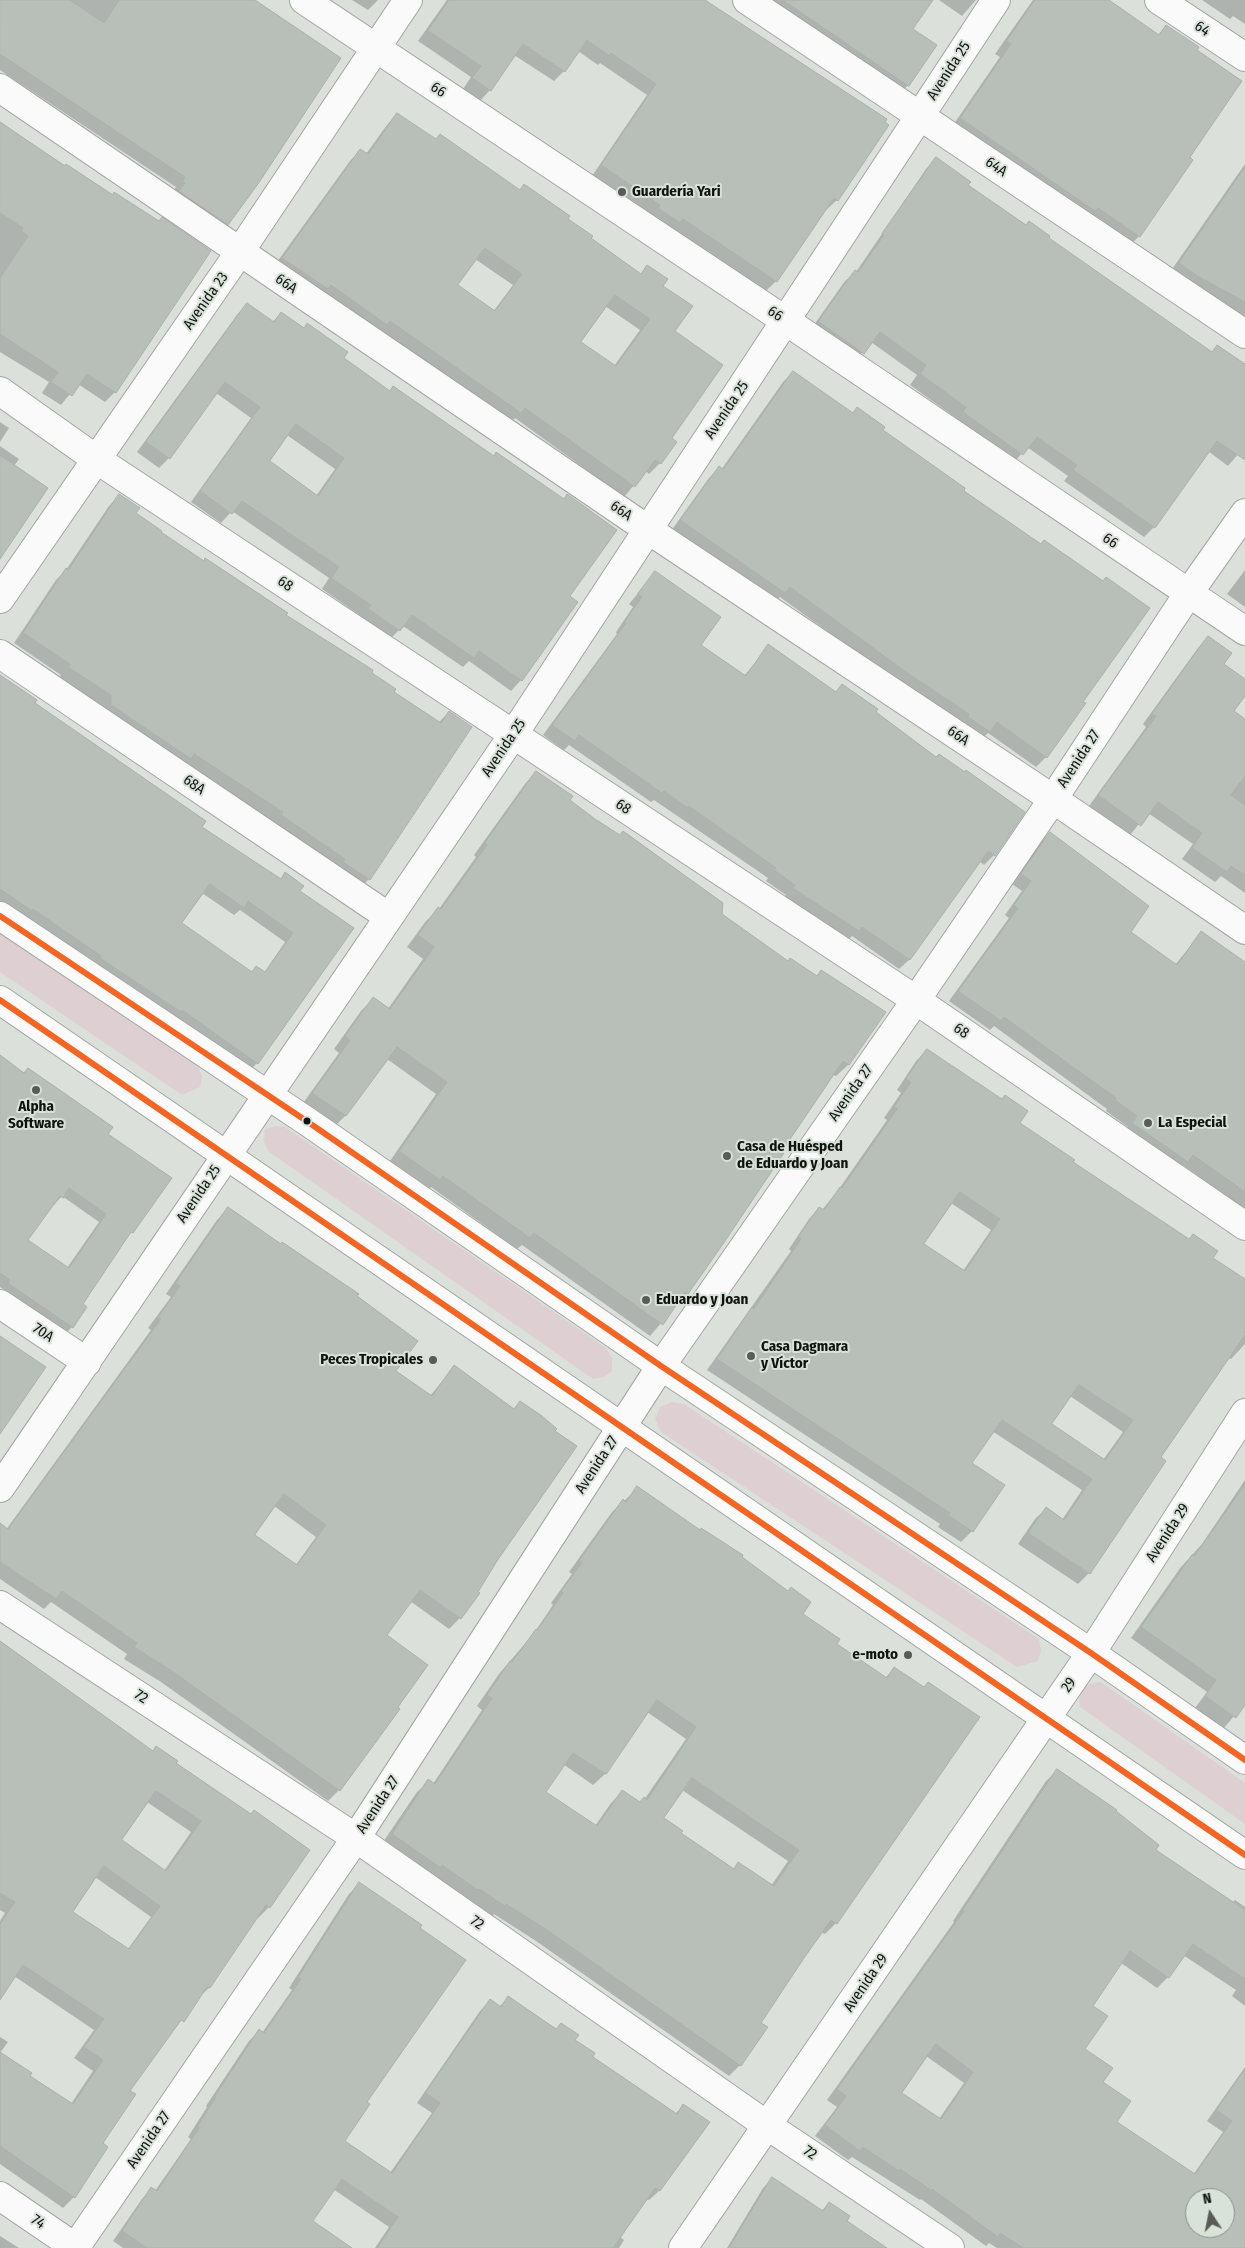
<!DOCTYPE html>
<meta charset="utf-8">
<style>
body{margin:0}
#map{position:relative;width:1245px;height:2248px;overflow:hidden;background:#dbe0db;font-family:"Fira Sans Condensed",sans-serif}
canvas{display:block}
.north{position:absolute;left:1185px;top:2188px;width:50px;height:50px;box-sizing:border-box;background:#d9e2d9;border:1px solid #898f89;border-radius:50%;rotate:349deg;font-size:14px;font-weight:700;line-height:20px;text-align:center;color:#111311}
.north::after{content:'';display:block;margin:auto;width:18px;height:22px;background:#585b58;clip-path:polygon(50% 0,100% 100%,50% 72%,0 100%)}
</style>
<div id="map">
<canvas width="1245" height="2248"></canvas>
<div class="north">N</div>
</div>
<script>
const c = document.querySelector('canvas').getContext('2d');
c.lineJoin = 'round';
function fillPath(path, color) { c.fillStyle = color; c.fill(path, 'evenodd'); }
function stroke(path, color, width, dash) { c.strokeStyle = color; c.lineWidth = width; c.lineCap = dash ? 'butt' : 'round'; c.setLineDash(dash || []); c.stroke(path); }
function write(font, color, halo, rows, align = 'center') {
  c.font = font + ' "Fira Sans Condensed",sans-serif'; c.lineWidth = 4; c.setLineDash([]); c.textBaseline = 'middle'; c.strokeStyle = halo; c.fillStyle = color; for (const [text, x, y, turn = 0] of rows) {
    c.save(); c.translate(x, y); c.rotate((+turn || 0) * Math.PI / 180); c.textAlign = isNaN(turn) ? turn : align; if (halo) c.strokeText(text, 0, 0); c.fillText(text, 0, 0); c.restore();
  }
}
fillPath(new Path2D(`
 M0 933 198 1065 202 1077 200 1087 182 1095 0 972Z
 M275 1126 285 1127 606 1348 612 1358V1371L604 1377 593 1379 268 1151 264 1142 265 1129Z
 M672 1402 684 1404 1039 1639 1041 1651 1038 1661 1017 1667 661 1432 655 1419 660 1407Z
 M1101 1682 1245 1783V1824L1080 1707C1077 1691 1084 1683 1101 1682Z`), '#ded0d2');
fillPath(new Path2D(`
 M0 0H252L227 224 218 233 173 192 176 187 0 70Z
 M352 0H378L368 10Z
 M447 0H703L888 125 837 200 826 210 825 209 776 281 765 292 592 176 647 95 600 63 598 65 578 51 564 71 554 81 514 55 490 90 480 101 463 89 471 77 418 41Z
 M759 0H931L912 29 908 85 899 95Z
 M939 0H976L962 16Z
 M1033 0H1107L1158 35 1166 26 1188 157 1192 160 1139 236 1127 249 949 131 1000 57 995 54Z
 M1202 0H1245V24L1233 16 1230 19Z
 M397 114 436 140 566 219 589 239 640 275 648 267 661 286 674 331 670 438 675 442 660 463 649 474 646 471 624 497 515 418 510 423 272 269 350 161 360 150 366 154 387 125ZM475 259 513 285 493 312 456 285ZM605 306 640 330 614 366 579 342Z
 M0 123 65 167 209 251 115 392 105 402 78 384 61 405 42 393 49 382 0 352Z
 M936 159 967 185 1025 226 1047 238 1211 353 1218 346 1245 366V446L1228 466 1208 451 1154 527 1144 537 1064 481 1068 476 1027 447 1012 465 953 422 956 418 910 385 917 375 871 342 853 363 809 332 845 281 856 272 926 169Z
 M1245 164V322L1168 275Z
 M247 304 272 322 281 314 342 358 568 597 521 680 511 691 469 661 463 667 403 626 389 640 359 620 361 616 322 589 329 578 232 511 221 523 191 502 251 418 216 393 169 458 159 468 137 452 237 315ZM287 435 335 469 316 496 268 462Z
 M793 372 852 414 857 409 881 430 962 491 1082 702 1046 757 1036 767 988 733 979 741 780 597 774 602 671 531 709 478 719 468 721 470 783 382Z
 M0 422 9 428 0 442Z
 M0 446 19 459 14 466 0 557Z
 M119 496 134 514 159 533 203 562 205 560 370 673 392 693 438 723 449 712 369 879 359 889 272 825 274 822 184 764 59 677 61 675 14 643 56 580 66 570 109 506Z
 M1245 570V607L1227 594Z
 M655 573 700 645 744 676 769 646 835 693 875 713 994 855 984 865 979 861 909 960 899 969 852 936 848 940 784 898 786 895 766 881 768 878 654 800 651 802 569 745 564 750 543 735 617 634 616 632 633 607 629 604Z
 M1208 638 1222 664 1245 681V694L1232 712 1245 721V893L1221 876 1215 882 1182 859 1193 844 1148 813 1130 835 1089 806 1146 727 1143 724 1198 648Z
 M0 685 34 703 200 827 280 880 285 874 299 891 352 928 257 1063 249 1071 0 902ZM202 893 234 915 240 910 285 942 264 973H251L180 924Z
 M536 772 568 801 787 962 816 977 821 972 848 1065 836 1076 832 1074 687 1293 650 1336 522 1245 517 1249 431 1187 427 1191 388 1164 436 1094 387 1059 345 1116 333 1128 301 1106 339 1053 334 1049 361 1011 373 999 388 1009 423 959 407 947 426 921 439 909 476 857 474 855 525 784Z
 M1050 833 1129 932 1175 965 1201 933 1245 964V1209L1183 1165 1177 1171 1123 1133 1128 1127 1106 1111 1107 1109 994 1026 990 1030 949 1001 1009 918 1005 915 1022 891 1012 884 1040 843Z
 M927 1050 1018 1123 1072 1162 1245 1281V1344L1231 1359 1228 1358 1159 1457 1089 1573 1078 1584 1018 1544 1035 1519 1046 1509 1062 1520 1082 1490 992 1431 970 1464 972 1531 961 1542 938 1527 940 1524 707 1370 791 1251 789 1249 809 1219 819 1208 822 1210 839 1189 887 1120 884 1118 901 1093 897 1090 916 1061ZM951 1203 991 1230 963 1271 923 1244ZM1070 1396 1123 1432 1103 1460 1051 1425Z
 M0 1057 106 1134 132 1232 125 1240 81 1304 72 1327 64 1335 1 1291 3 1289 0 1287ZM62 1196 99 1222 67 1268 26 1241 52 1204 54 1205Z
 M228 1209 355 1297 395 1371 430 1396 454 1367 513 1410 520 1402 460 1618 449 1629 410 1601 385 1635 398 1709 339 1790 328 1801 161 1682 124 1659 127 1654 51 1602 44 1609 0 1579V1538L151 1330 148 1328 171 1297 166 1294 217 1220ZM274 1506 316 1537 295 1566 254 1535Z
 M1245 1480V1703L1224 1728 1195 1708 1207 1692 1131 1638 1181 1567 1202 1544Z
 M638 1488 740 1558 835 1645 885 1678 894 1669 836 1923 825 1934 821 1932 759 2023 766 2027 740 2065 729 2076 536 1941 494 1914 493 1916 381 1845 417 1792 429 1781 433 1784 482 1710 477 1706 499 1674 534 1633 553 1605 551 1603 572 1574 569 1572 612 1512ZM647 1712 686 1739 644 1800 639 1803 622 1792 611 1803 595 1826 544 1792 563 1764 593 1785 605 1774ZM682 1790 788 1861 771 1886 738 1864 733 1870 680 1833 663 1818Z
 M0 1651 153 1752 174 1763 251 1815 309 1850 269 1907 258 1918 256 1916 209 1988 198 1998 128 2091 74 2197 63 2208 0 2164V2037L8 2042 0 2053 28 2076 71 2104 93 2071 74 2058 94 2030 14 1976 0 1998V1921L5 1913 0 1910ZM147 1802 191 1832 164 1871 120 1840ZM95 1877 151 1917 128 1949 72 1912Z
 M1057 1771 1115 1811 1154 1850 1232 1903 1235 1900 1245 1907V2006L1232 1996 1236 1990 1183 1955 1168 1977 1157 1988 1121 1963 1091 2006 1084 2049 1101 2082 1115 2122 1193 2175 1223 2132 1207 2121 1245 2067V2242L1241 2248H997L989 2243 986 2246 921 2199 920 2200 852 2157 848 2160 815 2136 837 2107 827 2100 954 1922 953 1921 1046 1781ZM926 2056 964 2083 939 2119 900 2093ZM1195 2198H1225V2228H1195Z
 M359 1884 365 2102 343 2141 390 2173 432 2113 417 2103 480 2011 490 2001 499 2007 508 1998 574 2040 592 2057 675 2114 684 2105 708 2122 659 2191 649 2200 646 2199 620 2237 624 2240 619 2248H375L389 2227 333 2189 311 2221 350 2248H123L113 2241 142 2199 152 2189 155 2191 191 2139 188 2137 207 2107 206 2106 249 2041 259 2031 262 2033 292 1990 289 1988 349 1894Z
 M772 2179 821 2211 829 2204 845 2222 885 2248H727L763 2188Z
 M0 2236 19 2248H0Z`), '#0003');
const building = new Path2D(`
 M0 0H70L104 23 119 0H255L341 58 258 184 228 225 179 191 185 183 182 182 185 177 0 54Z
 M449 0H705L887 119 885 122 889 125 838 201 834 198 777 282 683 219 680 223 658 208 660 205 601 165 656 84 611 53 609 56 587 40 565 72 523 44 491 91 472 78 481 66 428 31Z
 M783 0H933L913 29 937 45 909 86Z
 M1035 0H1109L1159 35 1166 25 1199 47 1197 50 1242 81 1190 157 1193 160 1140 237 1098 208 1095 211 960 118 1011 44 1007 41Z
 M397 113 436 139 440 134 520 190 524 184 570 216 568 219 593 236 591 238 641 274 647 265 668 279 663 286 693 306 675 331 723 365 672 438 677 442 661 464 655 460 635 487 525 408 521 413 390 321 387 325 331 285 328 289 282 258 360 149 368 154ZM485 248 522 274 495 311 458 285ZM615 295 650 319 616 366 581 342Z
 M0 122 65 166 66 164 113 195 114 192 159 221 162 217 211 251 116 393 87 374 72 396 51 382 58 372 0 334V278L28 236 21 231 23 228 0 213Z
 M936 157 971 182 968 185 1026 225 1029 221 1050 236 1049 238 1212 352 1217 345 1245 364V460L1217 441 1155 528 1073 470 1077 465 1037 437 1023 455 999 438 963 412 966 407 920 374 926 365 880 332 864 354 818 321 855 270 858 272 884 235 882 234Z
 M1245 167V302L1199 277 1179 263Z
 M247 303 274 322 281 312 304 328 307 323 348 352 344 358 390 391 393 386 494 456 496 452 564 499 567 494 617 530 570 596 578 602 522 681 479 651 474 658 412 615 400 631 368 609 371 605 331 578 339 567 242 501 232 514 200 491 260 407 225 382 170 459 146 442ZM296 424 344 458 318 496 270 461Z
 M793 371 853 413 857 407 885 427 883 430 965 488 964 491 1041 544 1044 540 1103 581 1106 577 1150 608 1083 702 1086 703 1047 758 997 722 990 732 968 717 969 714 906 672 790 587 785 593 680 520 719 466 723 469Z
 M0 455 48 488 0 559Z
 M119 494 140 508 136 513 162 531 161 532 204 561 205 558 288 613 286 615 373 670 372 673 396 689 394 692 441 723 449 711 472 727 370 880 343 862 345 859 281 815 283 812 194 754 191 759 111 705V695L68 667 70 664 23 633 66 568 68 570Z
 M655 571 721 617 701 645 746 676 768 644 836 692 842 684 878 709 876 712 936 757 939 754 965 772 966 770 1025 812 995 856 988 851 910 960 862 927 859 931 811 900 793 888 795 885 774 870 776 868 689 806 688 808 664 791 662 793 579 735 575 741 552 725 626 623 624 622 642 597 638 594Z
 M1208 636 1232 653 1224 664 1245 679V696L1234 711 1245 719V776L1231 795 1245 805V875L1231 866 1227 872 1192 848 1202 833 1158 802 1141 826 1098 795 1156 716 1152 714Z
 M0 675 37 700 35 703 206 821 202 827 281 879 285 872 304 886 300 891 354 928 258 1064 182 1010 181 1012 100 958 101 956 33 909 32 911 0 889ZM210 884 244 908 248 901 293 933 265 972 256 966 252 972 182 923Z
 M536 771 573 796 570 800 595 819 620 835 623 831 723 903 722 914 788 961 790 958 817 976 821 970 886 1012 849 1065 843 1061 782 1151 784 1153 723 1244 688 1294 685 1292 663 1325 534 1233 530 1238 443 1176 440 1180 399 1151 447 1082 397 1047 346 1116 312 1093 350 1040 345 1036 373 997 390 1009 434 947 418 935 438 907 441 909 487 845 485 843Z
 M1050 832 1149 906 1131 932 1177 965 1201 931 1245 962V1192L1193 1155 1188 1162 1132 1123 1137 1116 1115 1100 1116 1098 1004 1017 1001 1021 958 991 1018 908 1014 905 1031 881 1021 874Z
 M927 1049 1002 1099 1005 1095 1028 1111 1020 1123 1075 1160 1073 1162 1189 1239 1193 1234 1218 1251 1213 1258 1245 1279V1335L1161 1457 1166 1461 1090 1574 1028 1533 1046 1507 1064 1520 1092 1479 1002 1420 972 1463 1005 1485 973 1532 948 1515 950 1513 717 1359 752 1307 754 1309 801 1239 798 1237 819 1207 824 1210 840 1187 842 1188 897 1109 894 1107 911 1082 906 1079ZM960 1192 1000 1219 965 1271 924 1244ZM1079 1385 1133 1420 1105 1460 1052 1424Z
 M0 1055 24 1073 28 1068 113 1127 108 1134 172 1178 133 1233 131 1232 83 1304 87 1307 73 1328 8 1283 10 1280 0 1273ZM69 1188 106 1214 69 1268 28 1240 60 1196 63 1198Z
 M228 1207 281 1244 282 1242 359 1294 357 1296 418 1341 396 1371 432 1396 454 1365 514 1409 520 1401 542 1416 557 1429 555 1431 577 1446 497 1561 478 1592 480 1593 461 1619 420 1590 387 1635 428 1665 398 1707 400 1709 340 1791 172 1671 134 1647 137 1643 62 1591 56 1599 0 1562V1523L8 1529 85 1423 161 1319 158 1317 180 1286 176 1283ZM284 1494 326 1525 297 1565 255 1535Z
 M0 1336 46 1367 0 1434Z
 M1245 1485V1705L1236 1718 1205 1696 1216 1680 1141 1627 1192 1555 1194 1556Z
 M637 1486 700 1530 701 1528 743 1555 742 1557 788 1591 791 1587 811 1602 803 1614 840 1639 837 1644 887 1678 894 1667 924 1687 928 1682 980 1717 837 1924 831 1920 804 1958 761 2023 768 2027 741 2066 547 1930 506 1904 505 1906 479 1889 478 1890 442 1865 441 1868 392 1834 428 1779 435 1784 492 1698 487 1695 510 1661 512 1662 536 1629 537 1630 563 1593 561 1591 582 1563 579 1561 623 1499 626 1502ZM657 1700 696 1727 647 1800 644 1797 640 1802 622 1790 597 1826 546 1792 573 1753 606 1774ZM692 1778 799 1850 774 1886 738 1862 734 1869 681 1833 683 1831 664 1818Z
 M0 1641 153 1751 156 1746 178 1761 176 1763 220 1793 251 1814 254 1810 310 1850 270 1908 266 1905 210 1988 207 1987 184 2022 181 2020 130 2091 136 2094 103 2143 108 2147 75 2198 0 2146V2052L32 2073 30 2076 73 2104 103 2060 84 2047 104 2019 23 1965 0 2000V1924L15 1902 0 1893ZM156 1791 201 1821 166 1871 122 1840ZM104 1866 160 1906 129 1949 73 1912Z
 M1057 1769 1117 1810 1116 1811 1159 1845 1156 1850 1245 1910V1979L1193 1944 1169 1978 1130 1951 1093 2006 1108 2016 1085 2049 1113 2068 1103 2082 1131 2101 1117 2122 1195 2174 1232 2121 1216 2110 1245 2069V2248H1023L1000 2233 998 2237 932 2189V2191L900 2169 899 2171 863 2147 860 2151 825 2125 846 2096 837 2089 964 1911 963 1910ZM936 2044 973 2072 941 2119 902 2093ZM1195 2198H1225V2228H1195Z
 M359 1882 422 1925 420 1928 466 1960 367 2102 370 2104 345 2141 392 2173 440 2103 425 2093 490 1999 501 2007 508 1996 556 2029 561 2023 579 2035 575 2040 595 2053 593 2057 677 2114 683 2104 710 2122 660 2191 655 2188 613 2248H377L398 2217 342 2179 313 2221 352 2248H147L122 2231 151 2187 157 2191 199 2128 197 2127 216 2097 215 2096 259 2029 264 2033 301 1979 298 1978Z
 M772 2177 823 2211 829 2202 850 2216 847 2221 887 2248H729Z`);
fillPath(building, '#b8bfb8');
stroke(building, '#acb0ac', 1);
const minor = new Path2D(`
 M304 0 786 321 1245 631
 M747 0 1245 334
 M1159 0 1245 57
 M0 88 647 529 1053 799 1245 930
 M0 391 96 459 916 1000 1245 1226
 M0 599 239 253 408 0
 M0 654 389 917
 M0 1304 87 1362
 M0 1488 513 735 996 0
 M0 1605 356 1838 768 2126 950 2248
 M0 2196 76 2248
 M75 2248 356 1838 661 1366 916 1000 1053 799 1188 594 1245 513
 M683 2248 1047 1717`);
const tertiary = new Path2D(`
 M1047 1717 1091 1653 1245 1413`);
const secondary = new Path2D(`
 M0 916 308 1122 661 1366 1091 1653 1245 1760
 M0 1000 1245 1855`);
stroke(minor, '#a2a6a2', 30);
stroke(tertiary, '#a2a6a2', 30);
stroke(secondary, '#a2a6a2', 30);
stroke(minor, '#fafafa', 28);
stroke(tertiary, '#fafafa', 28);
stroke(secondary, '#fafafa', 28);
stroke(new Path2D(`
 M0 916 308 1122 661 1366 1091 1653 1245 1760
 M0 1000 1245 1855`), '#f26522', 6);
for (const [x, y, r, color] of [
 [622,192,5,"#585b58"],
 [36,1090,5,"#585b58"],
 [307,1121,4.5,"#111311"],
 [1148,1123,5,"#585b58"],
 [727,1156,5,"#585b58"],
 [646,1300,5,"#585b58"],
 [751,1356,5,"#585b58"],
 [433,1360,5,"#585b58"],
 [908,1655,5,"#585b58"]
]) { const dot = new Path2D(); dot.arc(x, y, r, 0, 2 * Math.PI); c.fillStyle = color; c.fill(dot); stroke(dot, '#d9e2d9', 2); }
write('15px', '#111311', '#d9e2d9', [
 ["64",1202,29,34],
 ["Avenida 25",949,71,-57],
 ["66",438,90,34],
 ["64A",996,167,34],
 ["66A",286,284,34],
 ["Avenida 23",206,301,-55],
 ["66",775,314,34],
 ["Avenida 25",727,410,-56],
 ["66A",621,511,34],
 ["66",1110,541,34],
 ["68",285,584,34],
 ["66A",958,736,34],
 ["Avenida 25",504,748,-56],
 ["Avenida 27",1079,759,-57],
 ["68A",194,785,34],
 ["68",623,807,33],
 ["68",961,1031,34],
 ["Avenida 27",851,1093,-55],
 ["Avenida 25",199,1194,-56],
 ["70A",43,1333,34],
 ["Avenida 27",597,1465,-57],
 ["Avenida 29",1168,1533,-57],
 ["29",1069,1685,-55],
 ["72",141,1697,33],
 ["Avenida 27",378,1805,-57],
 ["72",477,1923,35],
 ["Avenida 29",866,1983,-56],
 ["Avenida 27",149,2140,-56],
 ["72",810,2153,34],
 ["74",38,2222,35]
]);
write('bold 15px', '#111311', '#d9e2d9', [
 ["Guardería Yari",632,192],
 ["Alpha",36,1107,"center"],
 ["Software",36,1124,"center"],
 ["La Especial",1158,1123],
 ["Casa de Huésped",737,1147],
 ["de Eduardo y Joan",737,1164],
 ["Eduardo y Joan",656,1300],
 ["Casa Dagmara",761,1347],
 ["y Víctor",761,1364],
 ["Peces Tropicales",423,1360,"right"],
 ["e-moto",898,1655,"right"]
], 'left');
</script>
